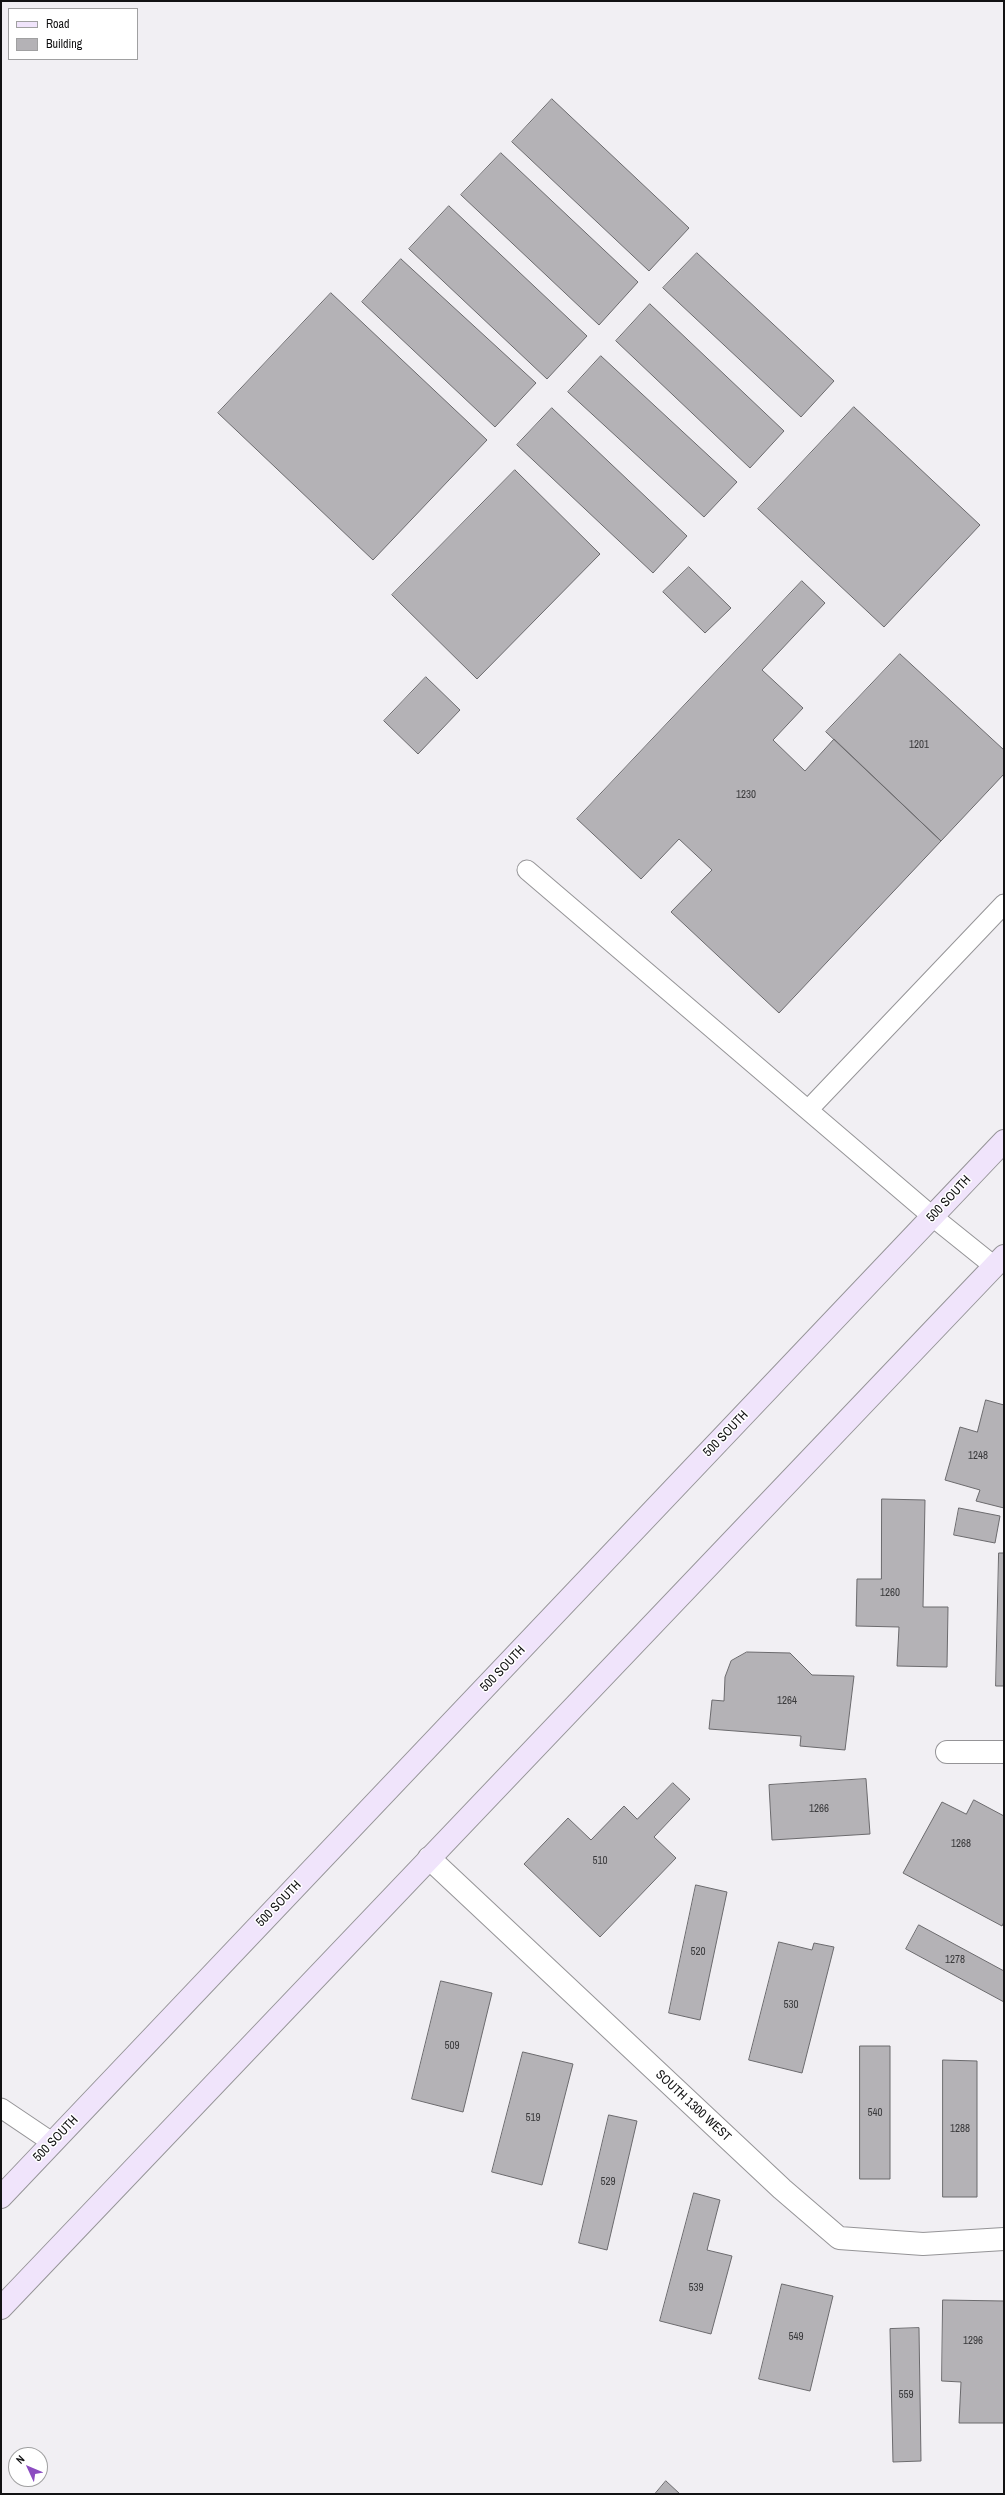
<!DOCTYPE html>
<style>
body{margin:0}
#map{position:relative;width:1005px;height:2495px;overflow:hidden;background:#f1eff3;font-family:"Archivo Narrow",sans-serif}
canvas{display:block}
.frame{position:absolute;inset:0;border:2px solid #121213;pointer-events:none}
.legend{position:absolute;left:8px;top:8px;width:130px;height:52px;box-sizing:border-box;background:#fff;border:1px solid #a0a0a1;margin:0;padding:5px 7px;list-style:none;font-size:12px;color:#121213}
.legend li{display:flex;align-items:center;gap:8px;height:20px}
.legend b{width:20px;border:1px solid #a0a0a1}
.north{position:absolute;left:8px;top:2447px;width:40px;height:40px;box-sizing:border-box;background:#fff;border:1px solid #a0a0a1;border-radius:50%;rotate:314deg;font-size:11px;font-weight:700;line-height:16px;text-align:center;color:#121213}
.north::after{content:'';display:block;margin:auto;width:14px;height:18px;background:#8c4cc1;clip-path:polygon(50% 0,100% 100%,50% 72%,0 100%)}
</style>
<div id="map">
<canvas width="1005" height="2495"></canvas>
<div class="frame"></div>
<ul class="legend">
<li><b style="height:5px;background:#f0e4fb"></b>Road</li>
<li><b style="height:11px;background:#b4b2b6"></b>Building</li>
</ul>
<div class="north">N</div>
</div>
<script>
const c = document.querySelector('canvas').getContext('2d');
c.lineJoin = 'round';
function fillPath(path, color) { c.fillStyle = color; c.fill(path, 'evenodd'); }
function stroke(path, color, width, dash) { c.strokeStyle = color; c.lineWidth = width; c.lineCap = dash ? 'butt' : 'round'; c.setLineDash(dash || []); c.stroke(path); }
function write(font, color, halo, rows, align = 'center') {
  c.font = font + ' "Archivo Narrow",sans-serif'; c.lineWidth = 3; c.setLineDash([]); c.textBaseline = 'middle'; c.strokeStyle = halo; c.fillStyle = color; for (const [text, x, y, turn = 0] of rows) {
    c.save(); c.translate(x, y); c.rotate((+turn || 0) * Math.PI / 180); c.textAlign = isNaN(turn) ? turn : align; if (halo) c.strokeText(text, 0, 0); c.fillText(text, 0, 0); c.restore();
  }
}
const building = new Path2D(`
 M552 99 689 228 649 271 512 142Z
 M501 153 638 282 599 325 461 195Z
 M449 206 587 336 547 379 409 249Z
 M697 253 834 381 801 417 663 288Z
 M401 259 536 383 495 427 362 302Z
 M331 293 487 440 373 560 218 413Z
 M650 304 784 431 750 468 616 341Z
 M601 356 737 482 704 517 568 392Z
 M854 407 980 525 884 627 758 509Z
 M552 408 687 536 653 573 517 445Z
 M515 470 600 554 477 679 392 595Z
 M689 567 731 608 705 633 663 592Z
 M802 581 825 603 762 670 803 708 773 740 805 771 834 739 941 841 779 1013 671 912 712 870 679 839 641 879 577 819Z
 M900 654 1004 750V774L941 841 826 732Z
 M426 677 460 710 418 754 384 721Z
 M986 1400 1004 1405V1508L976 1501 980 1490 945 1480 960 1427 977 1432Z
 M882 1499 925 1500 923 1607H948L947 1667 897 1666 899 1627 856 1626 857 1579H881Z
 M959 1508 1000 1516 995 1543 954 1535Z
 M999 1553H1004V1686H996Z
 M747 1652 790 1653 812 1675 854 1676 845 1750 800 1746 801 1736 709 1729 712 1700 724 1701 725 1677 731 1661Z
 M866 1779 870 1834 772 1840 769 1785Z
 M673 1783 690 1799 654 1837 676 1858 600 1937 524 1864 568 1818 591 1840 624 1806 637 1819Z
 M974 1800 1004 1816V1922L1002 1926 903 1873 942 1802 966 1814Z
 M696 1885 727 1892 700 2020 669 2013Z
 M919 1925 1004 1971V2002L906 1949Z
 M779 1942 812 1950 814 1943 834 1947 802 2073 749 2060Z
 M441 1981 492 1993 463 2112 412 2099Z
 M860 2046H890V2179H860Z
 M523 2052 573 2064 542 2185 492 2172Z
 M943 2060 977 2061V2197H943Z
 M609 2115 637 2121 607 2250 579 2243Z
 M694 2193 720 2200 707 2250 732 2256 711 2334 660 2321Z
 M782 2284 833 2296 810 2391 759 2379Z
 M943 2300 1004 2301V2423H959L961 2382 942 2381Z
 M919 2328 921 2461 893 2462 890 2329Z
 M666 2481 680 2494H655Z`);
fillPath(building, '#b4b2b6');
stroke(building, '#6b6a6d', 1);
const lane = new Path2D(`
 M527 870 933 1217 994 1266
 M808 1110 1004 904
 M1 2108 53 2143`);
const street = new Path2D(`
 M947 1752H1004
 M429 1858 782 2189 839 2238 923 2244 1004 2239`);
const secondary = new Path2D(`
 M1 2197 1004 1141
 M1 2308 1004 1256`);
stroke(lane, '#959497', 21);
stroke(street, '#959497', 24);
stroke(secondary, '#959497', 24);
stroke(lane, '#fff', 19);
stroke(street, '#fff', 22);
stroke(secondary, '#f0e4fb', 22);
write('11px', '#3a3a3c', null, [
 ["1201",919,745],
 ["1230",746,795],
 ["1248",978,1456],
 ["1260",890,1593],
 ["1264",787,1701],
 ["1266",819,1809],
 ["1268",961,1844],
 ["510",600,1861],
 ["520",698,1952],
 ["1278",955,1960],
 ["530",791,2005],
 ["509",452,2046],
 ["540",875,2113],
 ["519",533,2118],
 ["1288",960,2129],
 ["529",608,2182],
 ["539",696,2288],
 ["549",796,2337],
 ["1296",973,2341],
 ["559",906,2395]
]);
write('13px', '#121213', '#fff', [
 ["500 SOUTH",949,1199,-47],
 ["500 SOUTH",726,1434,-46],
 ["500 SOUTH",503,1669,-46],
 ["500 SOUTH",279,1904,-46],
 ["SOUTH 1300 WEST",693,2106,43],
 ["500 SOUTH",56,2139,-46]
]);
</script>
